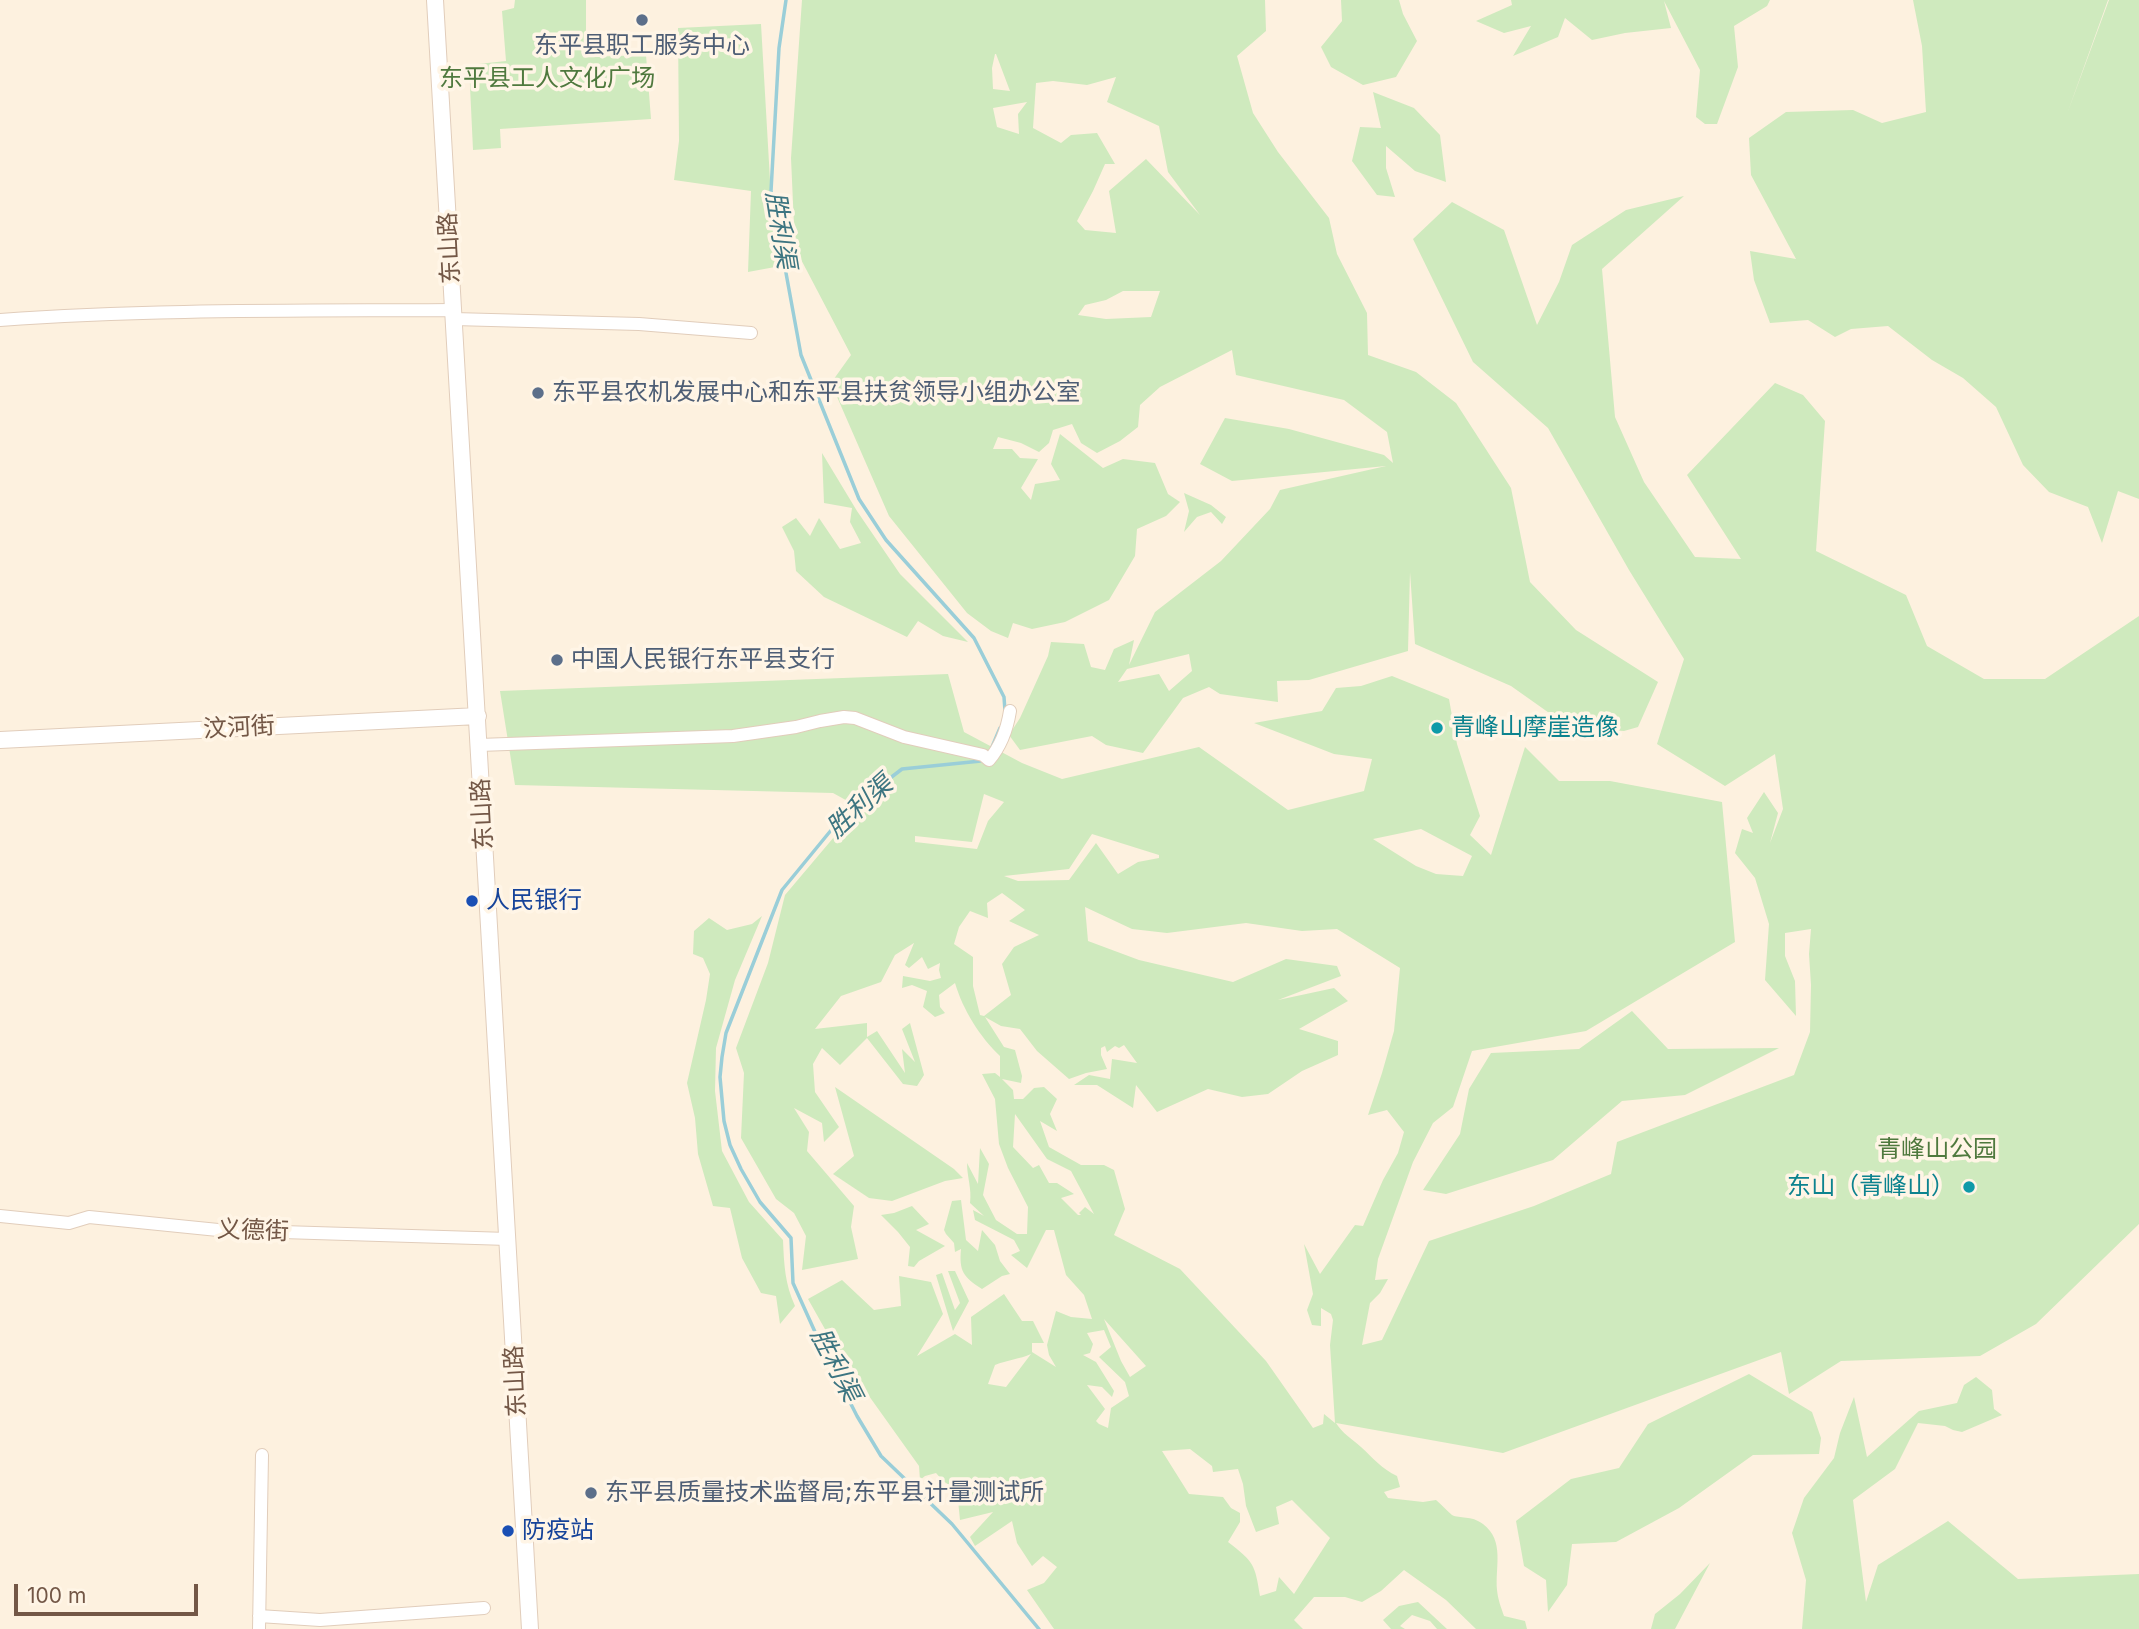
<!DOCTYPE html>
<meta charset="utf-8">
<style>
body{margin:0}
#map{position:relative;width:2139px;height:1629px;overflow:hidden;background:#fdf1df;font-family:Inter,sans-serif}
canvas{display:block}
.scale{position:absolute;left:14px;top:1584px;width:184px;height:32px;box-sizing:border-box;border:4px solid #735746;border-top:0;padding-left:9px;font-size:21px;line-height:24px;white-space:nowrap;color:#735746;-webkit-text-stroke:5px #fff5e6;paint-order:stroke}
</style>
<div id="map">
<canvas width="2139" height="1629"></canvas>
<div class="scale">100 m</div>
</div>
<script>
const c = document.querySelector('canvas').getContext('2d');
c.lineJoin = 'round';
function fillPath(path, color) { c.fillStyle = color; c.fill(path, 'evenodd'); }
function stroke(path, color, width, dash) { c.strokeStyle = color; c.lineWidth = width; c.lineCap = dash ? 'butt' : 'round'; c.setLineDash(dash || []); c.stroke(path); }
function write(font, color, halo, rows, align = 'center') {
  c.font = font + ' Inter,"Noto Sans SC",sans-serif'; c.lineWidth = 7; c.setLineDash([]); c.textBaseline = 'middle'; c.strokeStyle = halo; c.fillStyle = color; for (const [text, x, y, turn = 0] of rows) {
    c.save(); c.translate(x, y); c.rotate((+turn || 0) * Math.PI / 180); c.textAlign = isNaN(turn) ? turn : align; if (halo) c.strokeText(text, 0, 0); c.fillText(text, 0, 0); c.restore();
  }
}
fillPath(new Path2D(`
 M515 0H586V57L646 55 651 119 500 129 501 148 473 150 469 65 506 61 502 11 514 8Z
 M802 0H1265L1266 31 1237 56 1253 113 1278 152 1329 218 1337 254 1367 313 1368 355 1416 372 1456 403 1511 488 1530 582 1576 630 1658 682 1638 727 1624 731 1569 727 1511 686 1415 644 1410 572 1408 651 1309 680 1277 681 1278 702 1220 694 1209 687 1183 698 1143 753 1106 745 1092 736 1020 750 1009 735 1020 718 1048 656 1051 642 1084 644 1091 667 1105 670 1114 649 1134 640 1129 665 1155 612 1221 561 1270 509 1280 490 1386 466 1232 481 1200 464 1225 418 1289 429 1384 455 1393 463 1387 432 1344 400 1236 375 1232 350 1160 387 1140 405 1138 427 1120 441 1097 453 1081 443 1072 424 1053 430 1049 443 1039 452 1021 443 998 437 993 449H1012L1020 458 1038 459 1021 488 1031 500 1035 484 1060 480 1051 464 1060 434 1103 468 1123 459 1155 463 1168 494 1180 502 1166 516 1137 529 1135 556 1109 600 1065 622 1032 629 1013 623 1008 638 991 631 967 613 889 516 831 383 851 355 795 248 791 158ZM995 54H996L1010 91 993 89 992 68ZM1116 77 1107 102 1159 126 1168 172 1200 215 1146 159 1109 191 1116 233 1085 230 1077 221 1093 191 1105 164H1115L1097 133 1071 135 1061 143 1033 128 1036 83 1053 81 1087 85ZM1027 102 1018 114 1019 134 997 127 993 108ZM1123 291H1160L1151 317 1106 319 1078 315 1085 305 1106 300ZM1189 654 1192 671 1169 691 1159 674 1118 682 1127 669Z
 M1341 0H1399L1403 14 1417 41 1396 77 1363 85 1331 67 1321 47 1342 21Z
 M1511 0H1770L1767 6 1734 26 1738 67 1717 124H1705L1696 117 1700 70 1664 1 1671 28 1625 33 1592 40 1565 18 1558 37 1513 56 1531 26 1504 33 1476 21 1512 5Z
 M1913 0H2108L2067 114 2109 0H2139V499L2118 491 2102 543 2088 507 2049 492 2023 465 1996 407 1963 378 1932 360 1888 326 1851 329 1835 337 1808 320 1770 323 1754 280 1750 251 1796 259 1751 175 1749 138 1786 112 1853 110 1882 123 1926 112 1922 46Z
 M761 24 775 267 748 272 751 191 674 180 679 141 678 28Z
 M1373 92 1414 108 1440 135 1446 182 1415 171 1386 146V168L1395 197 1377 195 1352 161 1360 127 1381 128Z
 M1684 196 1602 269 1615 417 1644 482 1695 557 1741 559 1687 475 1775 383 1803 395 1825 421 1816 551 1906 595 1927 646 1984 679H2045L2139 616V1224L2036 1324 1980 1356 1841 1361 1789 1394 1781 1352 1503 1453 1336 1423C1342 1433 1352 1439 1361 1447 1373 1458 1382 1469 1397 1476L1400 1487 1384 1492 1388 1498 1423 1502 1436 1500C1441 1504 1447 1511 1452 1515 1460 1519 1471 1515 1483 1524 1505 1541 1495 1566 1497 1590 1498 1600 1501 1607 1504 1616L1525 1621 1527 1629H1476L1446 1600 1404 1570 1381 1591 1362 1602 1345 1597H1314L1294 1620 1303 1629H1054L1027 1590 1044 1583 1057 1567 1043 1556 1032 1566 1017 1543 1012 1521 975 1546 970 1537 993 1512 960 1520 957 1490 943 1481 936 1473 925 1476 920 1480 919 1466 839 1354 808 1299 842 1280 874 1310 901 1306 899 1276 931 1282 943 1314 917 1356 955 1334 972 1345 971 1317 1004 1294 1022 1321H1033L1044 1343H1032V1352L1056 1367 1049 1355 1047 1345 1056 1311 1071 1317 1092 1319 1084 1295 1066 1275 1054 1230H1046L1027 1268 1011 1255 1020 1251 1014 1240 975 1220 973 1210 984 1216 970 1203C972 1189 967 1177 967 1163L978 1184 980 1148 989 1164 983 1195 996 1220 1017 1234H1027L1028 1207 1008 1168 999 1144 995 1099 982 1074 995 1073 1000 1077V1056C980 1037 963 1010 955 983L939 995 940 1007 945 1013 935 1017 923 1007 927 991 912 985 902 988 903 976 930 981 941 978 939 970 940 963 928 969 922 957 909 968 905 965 914 943 895 955 881 982 841 996 815 1029 867 1023V1037L877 1031 905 1073 902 1049 915 1062 902 1029 910 1023 924 1075 917 1086 903 1084 867 1038 840 1065 822 1048 813 1064 815 1092 839 1127 824 1142 822 1123 794 1108 809 1132 807 1151 854 1206 851 1227 858 1259 802 1270 806 1236 794 1213 776 1199 741 1138 744 1073 736 1048 768 963 785 895 845 824 853 821 862 809 833 793 515 785 500 691 948 674 964 732 1022 763 1062 779 1199 747 1288 810 1364 791 1372 759 1334 754 1254 723 1322 711 1336 688 1361 686 1392 676 1449 699 1457 744 1480 816 1470 835 1491 855 1525 747 1559 781H1610L1722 802 1735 942 1586 1031 1472 1051 1453 1107 1433 1123 1413 1162 1378 1259 1375 1280 1388 1279 1380 1293 1370 1303 1362 1345 1382 1340 1429 1241 1534 1206 1611 1174 1617 1142 1794 1075 1810 1032 1811 985 1809 954 1811 929 1785 933V956L1795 981 1796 1016 1765 980 1769 924 1755 878 1735 853 1742 829 1753 833 1747 818 1764 792 1778 813 1770 843 1783 809 1775 754 1725 786 1657 744 1684 659 1629 570 1548 428 1473 362 1413 239 1452 202 1504 230 1537 325 1559 282 1572 245 1626 210ZM984 794 1004 802 988 821 977 849 915 842V836L972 842ZM1421 829 1472 856 1463 876 1436 874 1416 866 1373 839ZM1092 834 1159 855V858L1138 862 1118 874 1096 843 1069 880 1018 881 1004 876 1069 869ZM1002 893 1025 910 1009 921 1039 935 1014 947 1002 964 1011 995 984 1016 980 1015 973 986V957L954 944 959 927 970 911 988 918 987 903ZM1085 907 1132 929 1167 933 1246 923 1302 931 1337 929 1400 968 1394 1031 1382 1073 1368 1115 1387 1110 1404 1132 1398 1153 1383 1180 1363 1226 1355 1225 1320 1274 1304 1244 1313 1294 1307 1310 1312 1325 1321 1326V1308L1331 1314 1333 1320 1330 1345 1335 1423 1324 1414 1323 1424 1313 1428 1266 1361 1180 1269 1114 1235 1125 1209 1114 1170 1104 1165H1081L1049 1147 1040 1121 1057 1131 1050 1114 1057 1099 1044 1087 1034 1088 1023 1099H1014L1013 1090 1002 1079 1021 1083 1022 1076 1015 1050 1004 1047 985 1017 1001 1026 1020 1029 1037 1051 1069 1079 1086 1073 1107 1069 1101 1055V1048L1105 1046 1107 1052 1115 1046 1119 1048 1124 1045 1137 1063 1112 1059 1110 1079 1089 1075 1074 1085H1097L1133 1108 1136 1085 1157 1112 1208 1089 1242 1097 1268 1094 1302 1071 1338 1055V1041L1299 1029 1348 1001 1334 988 1278 1000 1341 976 1337 966 1286 959 1233 982 1139 960 1088 941ZM1015 1114 1047 1159 1071 1171 1094 1214 1085 1207 1079 1213 1081 1215H1078L1061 1198 1074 1194 1057 1183H1049L1039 1165 1033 1168 1013 1147ZM1104 1319 1146 1366 1130 1377 1121 1361ZM1104 1330 1111 1347 1099 1357 1125 1382 1129 1396 1111 1408 1108 1428 1099 1424 1096 1421 1105 1409 1087 1385 1102 1387 1112 1397 1114 1391 1096 1362 1083 1355 1090 1353 1093 1344 1087 1333ZM1031 1354 1006 1387 988 1384 995 1365C1007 1360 1020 1359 1031 1354ZM1190 1449 1212 1466 1213 1472 1238 1469 1243 1484 1246 1506 1256 1532 1279 1524 1276 1507 1292 1500 1330 1538 1294 1594 1279 1577 1276 1591 1260 1596C1255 1564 1254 1562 1228 1542L1240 1522V1513L1231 1508 1223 1497 1189 1494 1162 1451Z
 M822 453 857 511 900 574 968 642 943 636 918 621 907 637 824 597 796 571 794 551 782 527 796 518 810 536 819 518 840 549 861 543 850 522 852 508 824 503Z
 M1184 493 1211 505 1226 517 1222 524 1211 512 1197 517 1184 532 1189 511Z
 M762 916 735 980 716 1048 715 1091 722 1151 749 1202 783 1240C784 1265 785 1284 795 1306L780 1324 776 1296 761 1293 742 1258 730 1208 713 1206 698 1154 695 1118 687 1083 706 1000 710 974 703 958 693 954 694 931 709 918 727 930 752 924Z
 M1632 1011 1668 1049 1779 1048 1685 1095 1622 1101 1553 1160 1446 1194 1423 1190 1460 1134 1469 1089 1491 1053 1579 1049Z
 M835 1087 954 1169 963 1178 945 1181 892 1201 869 1198 833 1174 854 1156Z
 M961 1200 966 1240 978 1251 982 1230 995 1245 1000 1261 1010 1274 1002 1276 982 1289C963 1277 959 1271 961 1249L955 1252 954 1243 946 1234 944 1230 952 1201Z
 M912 1206 929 1224 916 1230 945 1246 919 1261 914 1267 908 1266 910 1247 898 1232 881 1215 894 1213Z
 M948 1271H955L969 1301 953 1331 936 1275 942 1273 955 1310 960 1303Z
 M1749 1374 1812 1412 1821 1438 1819 1454 1753 1455 1679 1508 1616 1542 1572 1544 1567 1585 1548 1612 1546 1580 1524 1566 1516 1521 1571 1479 1619 1468 1648 1424Z
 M1976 1377 1992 1390 1994 1409 2002 1415 1962 1432 1953 1430 1945 1426 1918 1423 1895 1469 1853 1500 1866 1602 1878 1565 1948 1521 2018 1579 2139 1574V1629H1802L1806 1580 1792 1533 1804 1498 1834 1458 1840 1433 1854 1397 1867 1457 1919 1411 1957 1403 1964 1385Z
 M1710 1563 1675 1629H1651L1655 1614 1680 1594Z
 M1418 1602 1447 1629H1437L1430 1621 1412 1615 1400 1626 1405 1629H1391L1383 1620 1399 1606Z`), '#cfeabe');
stroke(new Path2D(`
 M786 0 779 48 771 191 801 355 859 499 886 540 974 638 1004 697 1005 711
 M992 747 1000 728
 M984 759 981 761 902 769 846 812 782 890 726 1033 722 1057 720 1077 724 1121 730 1145 741 1169 760 1202 791 1238 793 1283 820 1343 857 1416 881 1456 952 1524 1039 1629`), '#9aced8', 3.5);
const minor = new Path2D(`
 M454 319 639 324 751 333
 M0 320C151 309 303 311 453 310
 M479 745 733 736 796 727 820 721 844 717 855 718 904 737 983 755 989 760C1001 746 1007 730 1010 711
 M0 1216 69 1223 89 1217 218 1230 508 1239
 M259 1616 320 1620 484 1608
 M259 1629 262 1455`);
const tertiary = new Path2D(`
 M435 0 530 1629
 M0 740 478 716`);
stroke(minor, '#e1cdbb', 14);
stroke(tertiary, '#e1cdbb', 18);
stroke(minor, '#fff', 12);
stroke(tertiary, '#fff', 16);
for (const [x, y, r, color] of [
 [642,20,7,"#5c6f8a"],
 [538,393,7,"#5c6f8a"],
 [557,660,7,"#5c6f8a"],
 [1437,728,7,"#0f9aa8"],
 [472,901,7,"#1a4fb4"],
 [1969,1187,7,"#0f9aa8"],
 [591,1493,7,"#5c6f8a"],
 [508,1531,7,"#1a4fb4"]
]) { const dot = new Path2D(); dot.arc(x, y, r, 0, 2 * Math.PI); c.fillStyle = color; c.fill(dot); stroke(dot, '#fff5e6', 2.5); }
write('24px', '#4e5e75', '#fff5e6', [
 ["东平县职工服务中心",642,46,"center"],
 ["东平县农机发展中心和东平县扶贫领导小组办公室",552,393],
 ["中国人民银行东平县支行",571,660],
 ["东平县质量技术监督局;东平县计量测试所",605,1493]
], 'left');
write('24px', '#4f793e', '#fff5e6', [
 ["东平县工人文化广场",547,79],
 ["青峰山公园",1937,1150]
]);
write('24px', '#735746', '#fff5e6', [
 ["东山路",450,248,-93],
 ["汶河街",239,728,-3],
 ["东山路",483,814,-93],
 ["义德街",253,1231,2],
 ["东山路",516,1381,-93]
]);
write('24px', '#0d838f', '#fff5e6', [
 ["青峰山摩崖造像",1451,728],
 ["东山（青峰山）",1955,1187,"right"]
], 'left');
write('24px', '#164399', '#fff5e6', [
 ["人民银行",486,901],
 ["防疫站",522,1531]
], 'left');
write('italic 26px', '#3d7581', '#fff5e6', [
 ["胜利渠",780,230,81],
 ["胜利渠",860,807,-42],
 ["胜利渠",835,1365,63]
]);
</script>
